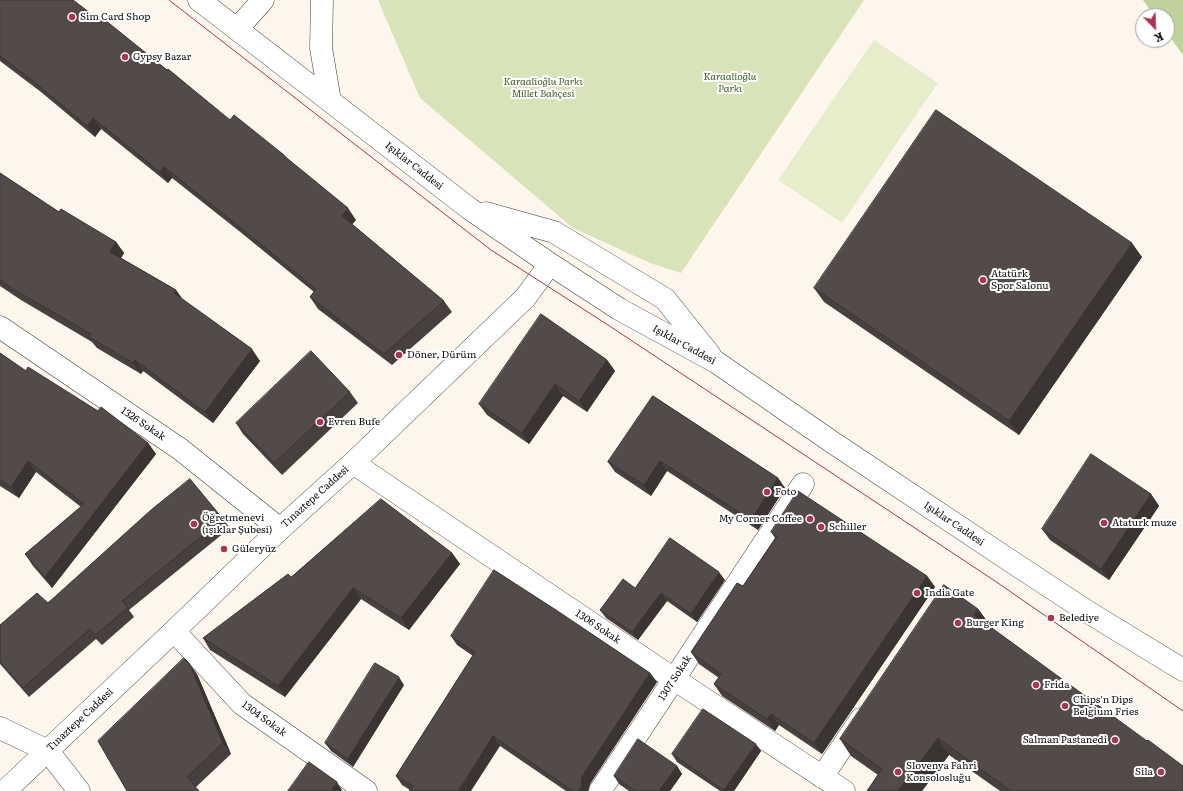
<!DOCTYPE html>
<meta charset="utf-8">
<style>
body{margin:0}
#map{position:relative;width:1183px;height:791px;overflow:hidden;background:#fdf6ec;font-family:Literata,serif}
canvas{display:block}
.north{position:absolute;left:1135px;top:8px;width:40px;height:40px;box-sizing:border-box;background:#fff;border:1px solid #9e9e9e;border-radius:50%;rotate:157deg;font-size:11px;font-weight:700;line-height:16px;text-align:center;color:#0c0c0c}
.north::after{content:'';display:block;margin:auto;width:14px;height:18px;background:#ac3353;clip-path:polygon(50% 0,100% 100%,50% 72%,0 100%)}
</style>
<div id="map">
<canvas width="1183" height="791"></canvas>
<div class="north">K</div>
</div>
<script>
const c = document.querySelector('canvas').getContext('2d');
c.lineJoin = 'round';
function fillPath(path, color) { c.fillStyle = color; c.fill(path, 'evenodd'); }
function stroke(path, color, width, dash) { c.strokeStyle = color; c.lineWidth = width; c.lineCap = dash ? 'butt' : 'round'; c.setLineDash(dash || []); c.stroke(path); }
function write(font, color, halo, rows, align = 'center') {
  c.font = font + ' Literata,serif'; c.lineWidth = 4; c.setLineDash([]); c.textBaseline = 'middle'; c.strokeStyle = halo; c.fillStyle = color; for (const [text, x, y, turn = 0] of rows) {
    c.save(); c.translate(x, y); c.rotate((+turn || 0) * Math.PI / 180); c.textAlign = isNaN(turn) ? turn : align; if (halo) c.strokeText(text, 0, 0); c.fillText(text, 0, 0); c.restore();
  }
}
fillPath(new Path2D(`
 M378 0H864L681 273 650 263 573 228 420 98Z`), '#d8e3ba');
fillPath(new Path2D(`
 M1143 0H1183V55L1167 33V16H1154Z`), '#c0d29b');
fillPath(new Path2D(`
 M874 40 938 83 842 223 778 180Z`), '#e7eccb');
const minor = new Path2D(`
 M199 0 470 209 550 264 619 309 716 362 832 442 1009 560 1088 612 1183 670
 M322 0 321 48 330 101
 M237 29 263 0
 M486 213 554 232 665 299 710 355
 M0 327 180 449 280 529
 M353 463 674 679 844 791
 M174 631 242 704 366 791
 M0 728 48 751 79 791
 M822 777 861 719
 M5 791 174 631 280 529 353 463 525 298 550 264
 M600 791 803 484`);
stroke(minor, '#3f3f3f', 23);
stroke(minor, '#fff', 22);
stroke(new Path2D(`
 M169 0 491 250 608 325 995 581 1183 711`), '#ac3353', 1);
fillPath(new Path2D(`
 M0 0 98 19 167 70 230 120 284 155 286 157 356 220 352 224 444 301 452 312 392 365 318 309 310 297 314 292 239 231 172 178 168 183 101 129 95 137 41 92 0 61Z
 M0 173 59 212 116 242 124 253 121 258 176 290 182 299 260 361 213 423 143 371 141 374 97 348 92 342 21 300 0 286Z
 M1142 257 1019 435 824 302 814 288Z
 M0 353 26 371 148 443 156 454 52 588 33 566 25 554 81 507 36 472 19 498 0 486Z
 M607 360 615 371 587 412 563 396 529 444 487 415 479 404Z
 M350 392 358 403 282 475 243 434 236 423Z
 M653 396 778 478 785 488 758 530 667 471 651 496 615 472 608 462Z
 M1151 494 1159 506 1109 580 1050 540 1042 529Z
 M223 519 230 528 129 610 134 617 102 645 96 639 29 697 0 664V625Z
 M771 532 927 576 935 587 822 754 779 725 775 731 722 696 714 684 719 678 699 664 691 652 743 586 775 538Z
 M452 553 460 564 409 630 361 599 285 697 210 650 203 638 291 577Z
 M725 580 697 622 667 601 638 640 606 618 600 610 635 588Z
 M978 609 990 625 989 626 1183 791H1000L949 755 922 791H867L878 775 851 756 840 739Z
 M451 636 650 673 657 682 590 784 588 791H566L500 746 410 790 402 785 396 776 473 656 457 645Z
 M197 674 231 754 196 787 127 791Z
 M404 685 353 767 331 751 325 743Z
 M761 751 734 791H720L677 762 672 754Z
 M677 766 682 774 670 791H629L619 784 614 776Z`), '#47403f');
fillPath(new Path2D(`
 M93 118 101 129 95 137 87 126Z
 M164 167 172 178 168 183 160 172Z
 M348 208 356 220 350 227 342 216Z
 M116 242 124 253 118 263 110 252Z
 M1132 243 1142 257 1019 435 1009 421Z
 M176 290 184 301 174 293Z
 M252 349 260 361 213 423 205 412Z
 M135 360 143 371 141 374 133 363Z
 M607 360 615 371 587 412 579 401Z
 M555 384 563 396 529 444 522 433Z
 M148 443 156 454 52 588 45 577Z
 M28 461 36 472 19 498 11 487Z
 M660 461 667 471 651 496 644 485Z
 M778 478 785 488 758 530 751 520Z
 M1151 494 1159 506 1109 580 1101 569Z
 M452 553 460 564 409 630 401 618Z
 M719 572 725 580 697 622 691 614Z
 M927 576 935 587 822 754 814 743Z
 M353 588 361 599 285 697 278 686Z
 M661 593 667 601 638 640 632 632Z
 M978 609 990 625 985 632 974 615Z
 M189 663 197 674 231 754 223 743Z
 M650 673 657 682 590 784 588 791H578L583 775Z
 M399 677 404 685 353 767 348 759Z
 M771 714 779 725 775 731 767 719Z
 M493 736 500 746 471 791H458Z
 M938 738 949 755 922 791H898Z
 M756 744 761 751 734 791H725L724 790Z
 M677 766 682 774 670 791H659Z
 M337 782 342 790 341 791H330Z`), '#3a3433');
const building = new Path2D(`
 M0 0H73L98 19 100 16 167 70 168 69 230 120 234 115 284 155H283L348 208 342 216 444 301 384 354 310 297 316 289 231 220 164 167 160 172 93 118 87 126 33 81 0 56Z
 M936 110 1132 243 1009 421 814 288Z
 M0 173 59 212 61 209 116 242 110 252 176 290 174 293 252 349 205 412 135 360 133 363 89 337 91 334 13 289 0 280Z
 M541 314 607 360 579 401 555 384 522 433 479 404Z
 M311 351 350 392 274 463 236 423Z
 M0 353 26 371 28 367 98 411 101 407 148 443 45 577 25 554 84 504 28 461 11 487 0 480Z
 M653 396 778 478 751 520 660 461 644 485 608 462Z
 M1091 454 1151 494 1101 569 1042 529Z
 M190 479 223 519 122 601 128 608 95 635 90 629 23 688 0 662V625L37 593 48 603 151 510Z
 M798 491 927 576 814 743 771 714 767 719 714 684 721 674 691 652 737 583 743 586 777 536 771 532Z
 M381 499 452 553 401 618 353 588 278 686 203 638 288 574 291 577Z
 M670 538 719 572 691 614 661 593 632 632 600 610 623 579 635 588Z
 M494 570 556 610 650 673 583 775 581 780 582 786 578 791H573L493 736 458 791H409L413 786 396 776 475 652 451 636Z
 M944 585 978 609 974 615 1147 741 1148 740 1183 766V791H1011L938 738 898 791H867L882 769 840 739Z
 M184 658 189 663 223 743 187 777 199 791H127L98 741Z
 M375 663 399 677 348 759 325 743Z
 M703 709 756 744 724 790 672 754Z
 M638 739 677 766 659 791H635L614 776Z
 M309 762 337 782 330 791H288Z`);
fillPath(building, '#534b49');
stroke(building, '#3a3433', 1);
for (const [x, y, r, color] of [
 [72,17,4,"#ac3353"],
 [125,57,4,"#ac3353"],
 [983,280,4,"#ac3353"],
 [399,355,4,"#ac3353"],
 [320,422,4,"#ac3353"],
 [767,492,4,"#ac3353"],
 [810,519,4,"#ac3353"],
 [1104,523,4,"#ac3353"],
 [194,524,4,"#ac3353"],
 [821,527,4,"#ac3353"],
 [224,549,4,"#ac3353"],
 [917,593,4,"#ac3353"],
 [1051,618,4,"#ac3353"],
 [958,623,4,"#ac3353"],
 [1036,685,4,"#ac3353"],
 [1065,706,4,"#ac3353"],
 [1115,740,4,"#ac3353"],
 [898,772,4,"#ac3353"],
 [1161,772,4,"#ac3353"]
]) { const dot = new Path2D(); dot.arc(x, y, r, 0, 2 * Math.PI); c.fillStyle = color; c.fill(dot); stroke(dot, '#fff', 1.5); }
write('10px', '#0c0c0c', '#fff', [
 ["Sim Card Shop",80,17],
 ["Gypsy Bazar",133,57],
 ["Atatürk",991,274],
 ["Spor Salonu",991,286],
 ["Döner, Dürüm",407,355],
 ["Evren Bufe",328,422],
 ["Foto",775,492],
 ["Öğretmenevi",202,518],
 ["(ışıklar Şubesi)",202,530],
 ["My Corner Coffee",802,519,"right"],
 ["Ataturk muze",1112,523],
 ["Schiller",829,527],
 ["Güleryüz",232,549],
 ["India Gate",925,593],
 ["Belediye",1059,618],
 ["Burger King",966,623],
 ["Frida",1044,685],
 ["Chips'n Dips",1073,700],
 ["Belgium Fries",1073,712],
 ["Salman Pastanedi",1107,740,"right"],
 ["Slovenya Fahri",906,766],
 ["Konsolosluğu",906,778],
 ["Sila",1153,772,"right"]
], 'left');
write('italic 10px', '#3b5c24', '#fff', [
 ["Karaalioğlu",730,77],
 ["Parkı",730,89],
 ["Karaalioğlu Parkı",543,82],
 ["Millet Bahçesi",543,94]
]);
write('10px', '#0c0c0c', '#fff', [
 ["Işıklar Caddesi",414,166,38],
 ["Işıklar Caddesi",684,345,29],
 ["1326 Sokak",143,424,34],
 ["Tınaztepe Caddesi",315,497,-42],
 ["Işıklar Caddesi",954,524,34],
 ["1306 Sokak",598,627,34],
 ["1307 Sokak",675,678,-57],
 ["1304 Sokak",264,719,36],
 ["Tınaztepe Caddesi",80,720,-43]
]);
</script>
